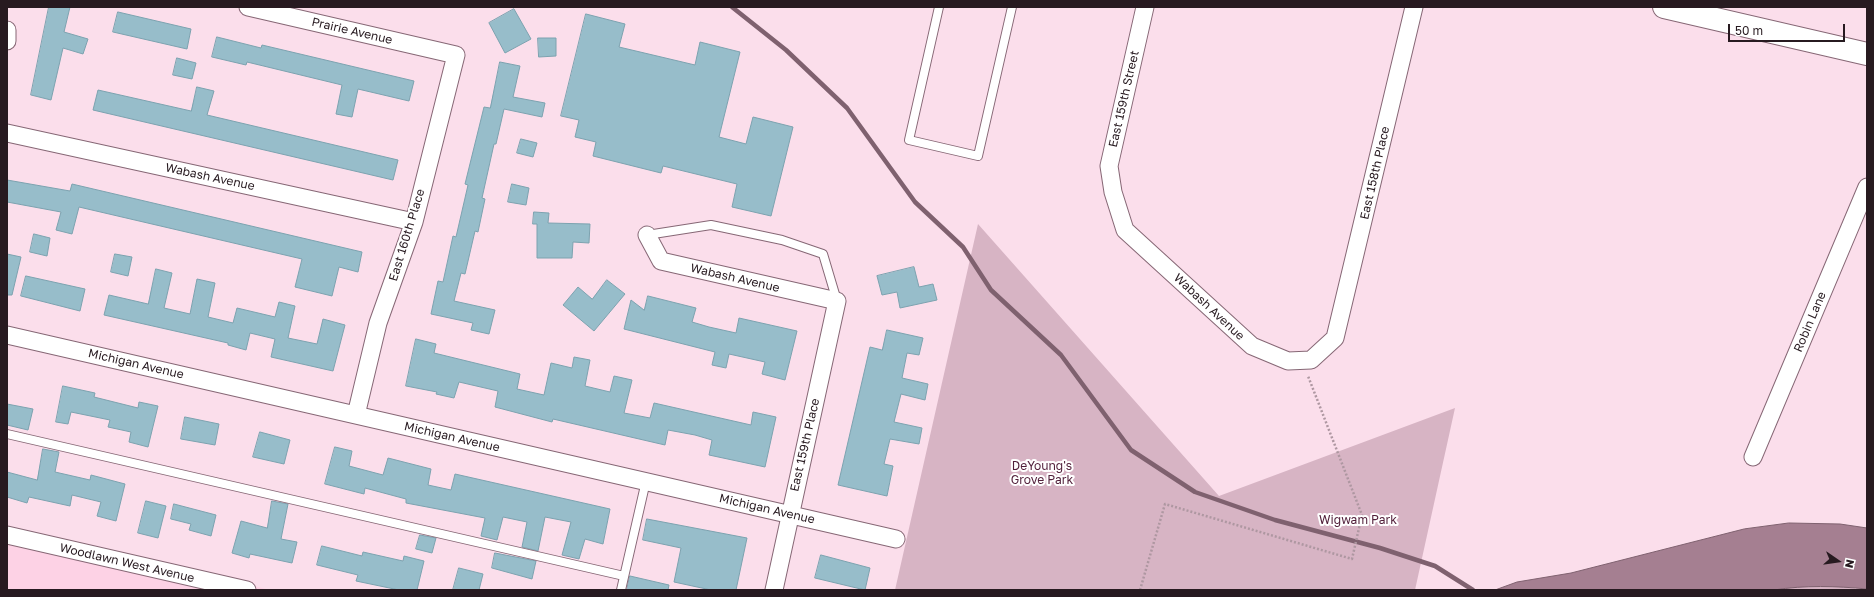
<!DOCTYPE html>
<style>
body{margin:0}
#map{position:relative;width:1874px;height:597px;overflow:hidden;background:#fbdeeb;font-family:"Golos Text",sans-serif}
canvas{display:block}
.frame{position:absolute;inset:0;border:8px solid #271a20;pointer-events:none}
.north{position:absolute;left:1818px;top:541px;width:40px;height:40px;-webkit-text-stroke:3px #fff;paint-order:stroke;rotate:103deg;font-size:11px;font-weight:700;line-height:16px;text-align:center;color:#271a20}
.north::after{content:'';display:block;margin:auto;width:14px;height:18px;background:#271a20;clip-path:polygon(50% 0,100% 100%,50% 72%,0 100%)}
.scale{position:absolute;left:1728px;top:24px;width:117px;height:18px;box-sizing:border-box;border:2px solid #271a20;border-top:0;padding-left:5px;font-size:12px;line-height:14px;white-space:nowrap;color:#271a20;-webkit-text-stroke:3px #fff;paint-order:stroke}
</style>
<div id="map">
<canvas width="1874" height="597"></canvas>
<div class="frame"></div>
<div class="north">N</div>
<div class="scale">50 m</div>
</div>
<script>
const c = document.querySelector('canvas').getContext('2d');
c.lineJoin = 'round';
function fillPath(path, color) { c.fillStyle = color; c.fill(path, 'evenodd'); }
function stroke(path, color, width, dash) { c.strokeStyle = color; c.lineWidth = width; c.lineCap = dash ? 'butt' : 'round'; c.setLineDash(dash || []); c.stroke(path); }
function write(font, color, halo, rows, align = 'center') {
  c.font = font + ' "Golos Text",sans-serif'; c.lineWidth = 4; c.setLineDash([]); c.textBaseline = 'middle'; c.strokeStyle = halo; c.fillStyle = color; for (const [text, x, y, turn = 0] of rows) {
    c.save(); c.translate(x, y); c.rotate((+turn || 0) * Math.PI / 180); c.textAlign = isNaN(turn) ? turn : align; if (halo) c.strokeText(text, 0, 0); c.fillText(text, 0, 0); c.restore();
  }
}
fillPath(new Path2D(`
 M7 527 270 590H7Z`), '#fdd2e5');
fillPath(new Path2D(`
 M978 224 1219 496 1455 408 1415 590H895Z
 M1837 586 1867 590H1774L1793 587Z`), '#d7b4c4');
const water = new Path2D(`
 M1789 523 1840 524 1867 528V589C1836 586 1805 585 1774 590H1495L1517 582 1571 573 1744 529Z`);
fillPath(water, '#a57f91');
stroke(water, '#7f616f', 1);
stroke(new Path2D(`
 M732 7 786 50 847 108 915 202 963 247 991 290 1061 355 1131 450 1195 492 1275 520 1380 548 1435 566 1473 590`), '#7f616f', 4.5);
const building = new Path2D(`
 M49 7H70L64 32 88 39 83 54 63 48 51 100 31 95Z
 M514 9 531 39 505 53 489 23Z
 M118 12 191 29 187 49 113 32Z
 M586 14 625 24 619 47 695 65 700 42 740 52 719 137 746 144 753 117 793 127 771 216 732 207 737 184 663 166 661 173 593 156 596 142 575 137 579 120 561 116Z
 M217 37 261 48 262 45 414 81 409 101 358 89 352 117 336 114 342 85 247 62 246 65 212 57Z
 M538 38H556V56L539 57Z
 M177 58 196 63 192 79 173 75Z
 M500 62 520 66 513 97 545 103 542 117 504 109 496 144H494L482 198 485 199 478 232 475 231 465 274 461 273 454 301 495 310 489 334 471 330 473 323 431 314 438 281 443 282 453 236 456 237 468 185 465 184 484 107 490 108Z
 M197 87 214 91 207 115 398 160 393 180 93 110 98 90 191 111Z
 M521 139 537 143 533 157 517 153Z
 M7 180 70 191 72 184 362 252 358 272 339 267 332 296 295 287 302 259 79 207 72 234 56 230 61 212 7 202Z
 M512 184 529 188 526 205 508 202Z
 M534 212 549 213 548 223 590 224 589 243 573 242 572 258H537V224H533Z
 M34 234 50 238 47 256 30 252Z
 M7 254 21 257 12 295H7Z
 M115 254 132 257 128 276 111 272Z
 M914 267 919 287 933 284 937 300 900 308 897 292 882 295 877 276Z
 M156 269 172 273 164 308 190 314 197 279 215 283 208 317 233 323 237 308 275 317 279 302 295 306 288 338 317 344 323 319 345 325 333 371 271 357 275 339 250 333 246 350 228 345V343L104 315 109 295 148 304Z
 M26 276 85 289 80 311 21 296Z
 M607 280 625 294 594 331 563 305 578 287 592 299Z
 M648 296 696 308 692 322 709 327 736 333 739 318 797 331 785 380 762 374 765 362 729 354 726 368 712 365 715 352 624 329 631 300 644 310Z
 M887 330 923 338 919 355 907 353 902 378 928 384 925 400 901 394 894 422 922 428 919 444 890 439 884 464 893 466 887 496 838 485 870 347 882 350Z
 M416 339 436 344 434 353 520 374 517 389 544 395 551 363 572 368 574 357 590 360 585 386 610 392 614 376 632 380 624 413 650 418 654 403 751 425 753 412 776 417 765 467 709 455 712 440 695 435 668 430 665 445 553 419 552 422 495 407 498 391 459 382 454 398 436 394 437 392 406 386Z
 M63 386 95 393 94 397 138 408 139 402 158 406 148 447 129 442 131 432 108 427 110 420 71 412 68 424 56 422Z
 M7 404 33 409 28 430 7 425Z
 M185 417 219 424 215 445 181 439Z
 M260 432 290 440 284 464 253 457Z
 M335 447 352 451 349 466 383 475 388 458 431 469 428 485 451 490 455 474 610 509 603 544 585 539 579 559 562 555 571 522 545 517 538 551 522 547 527 522 503 517 497 540 481 536 485 518 406 503V499L365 488 364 494 325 484Z
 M43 449 59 452 55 472 90 480 91 475 125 484 116 521 97 516 101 502 72 495 70 506 29 497 27 503 7 497V472L37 480Z
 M146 501 166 506 158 538 138 533Z
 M272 501 288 504 281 539 297 542 292 563 250 554 249 558 232 553 241 521 267 528Z
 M174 504 216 515 211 536 189 530 191 524 171 519Z
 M647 519 747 538 736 590H711L674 582 681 548 643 540Z
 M420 535 436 538 432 553 416 549Z
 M322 546 362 556 363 552 403 561 404 556 424 561 417 590H399L356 581 358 575 317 565Z
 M495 553 536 561 532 579 492 568Z
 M821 555 870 568 865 590 815 578Z
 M459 568 483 574 479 590H453Z
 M630 576 669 585 668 590H627Z`);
fillPath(building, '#97bdca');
stroke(building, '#7ca2af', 1);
const service = new Path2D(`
 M939 7 909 140 978 156 1012 7
 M647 235 711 225 782 240 823 254 837 301
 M7 434 624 576
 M621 590 646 481`);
const minor = new Path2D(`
 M248 7 456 55 414 222 378 323 356 415
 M1145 7 1109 166 1113 192 1125 230 1252 346 1288 361 1311 360 1335 338 1414 7
 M7 30V41
 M7 133 414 222
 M647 235 661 261 837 301 774 590
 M7 335 896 539
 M1753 457 1867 187
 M7 535 247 590`);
const secondary = new Path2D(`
 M1664 7 1867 54`);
stroke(service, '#866775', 10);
stroke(minor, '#866775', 19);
stroke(secondary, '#866775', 24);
stroke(new Path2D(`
 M1140 590 1165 504 1352 559 1362 515 1308 376`), '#ae97a1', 2.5, [2, 2]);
stroke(service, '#fff', 8);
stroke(minor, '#fff', 17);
stroke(secondary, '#fff', 22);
write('12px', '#271a20', '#fff', [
 ["Prairie Avenue",352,31,13],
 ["East 159th Street",1124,99,-77],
 ["East 158th Place",1375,173,-77],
 ["Wabash Avenue",210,177,12],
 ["East 160th Place",407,235,-73],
 ["Wabash Avenue",735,278,13],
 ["Wabash Avenue",1209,307,43],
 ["Robin Lane",1810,322,-67],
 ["Michigan Avenue",136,364,13],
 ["Michigan Avenue",452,437,13],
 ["East 159th Place",805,445,-77],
 ["Michigan Avenue",767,509,13],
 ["Woodlawn West Avenue",127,563,13]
]);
write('12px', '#501e39', '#fff', [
 ["DeYoung's",1042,466],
 ["Grove Park",1042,480],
 ["Wigwam Park",1358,520]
]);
</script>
